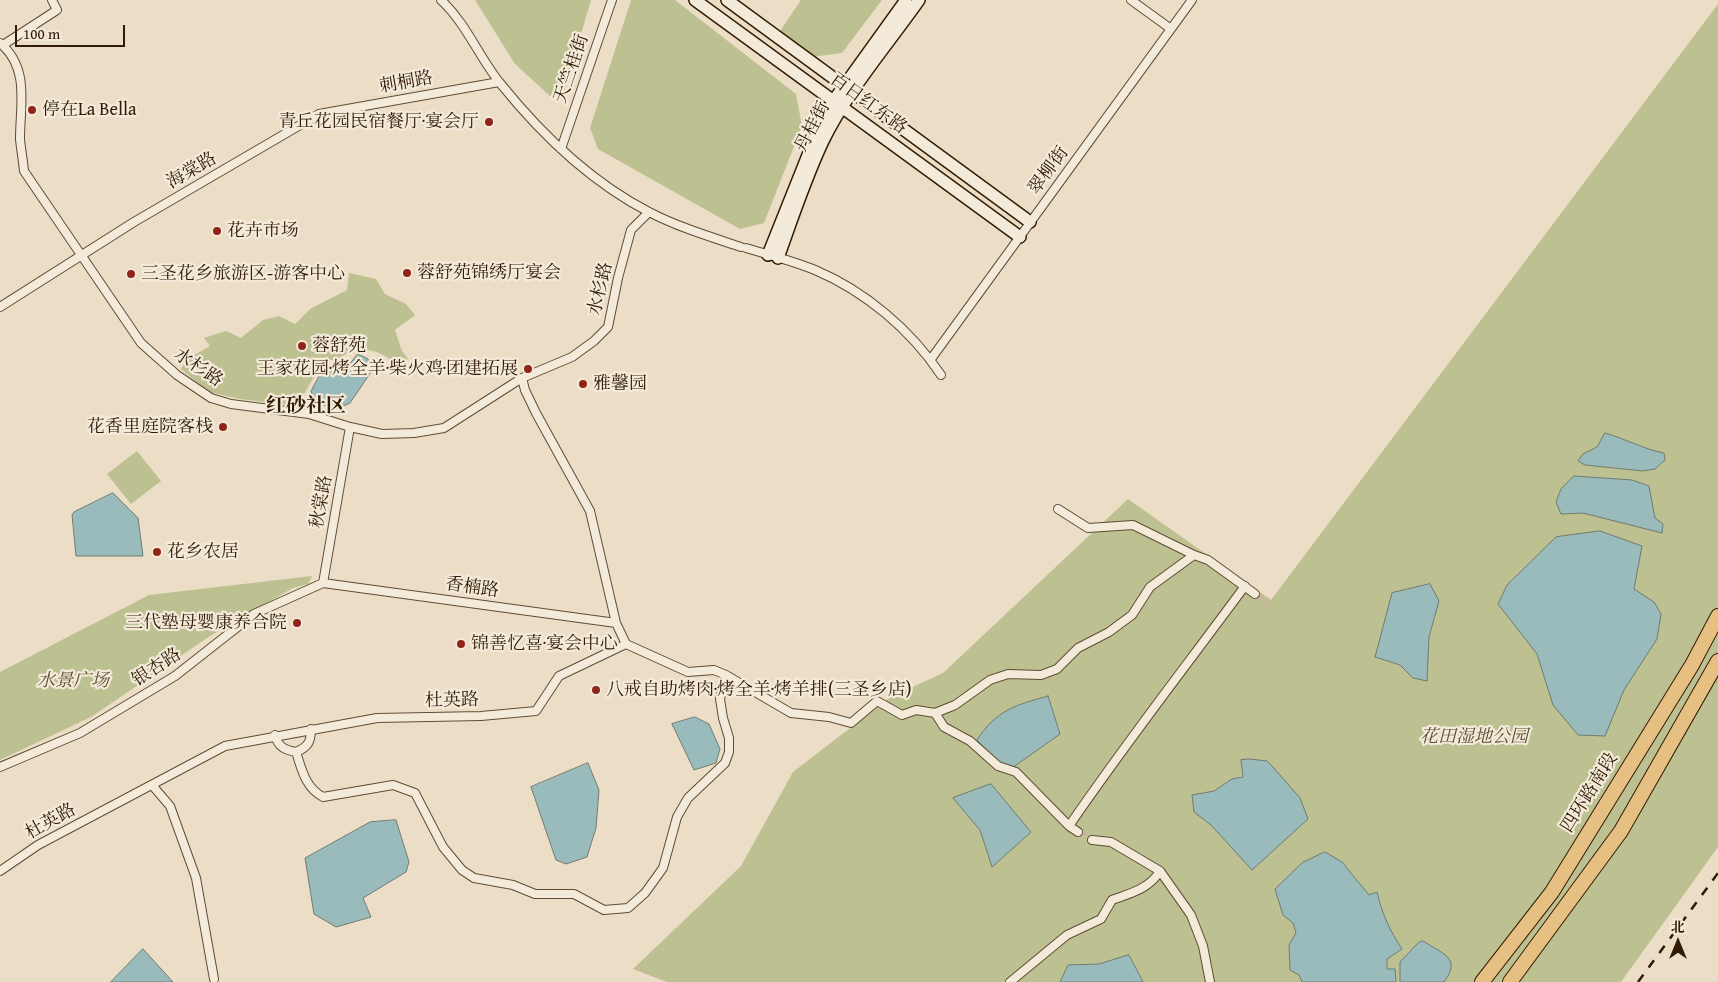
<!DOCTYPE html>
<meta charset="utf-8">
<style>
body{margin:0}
#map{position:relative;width:1718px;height:982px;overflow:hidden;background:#ecdec6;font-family:"Gentium Book Plus","Noto Serif SC",serif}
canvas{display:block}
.north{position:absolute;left:1653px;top:917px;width:50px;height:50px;-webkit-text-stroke:4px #f3eada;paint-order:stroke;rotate:0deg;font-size:14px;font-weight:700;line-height:20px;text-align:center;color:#311c03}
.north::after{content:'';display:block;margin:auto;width:18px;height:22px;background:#311c03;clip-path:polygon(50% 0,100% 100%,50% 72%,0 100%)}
.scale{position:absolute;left:15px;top:25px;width:110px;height:22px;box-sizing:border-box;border:2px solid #311c03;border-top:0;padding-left:6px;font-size:15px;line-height:18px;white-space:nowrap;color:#311c03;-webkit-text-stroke:4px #f3eada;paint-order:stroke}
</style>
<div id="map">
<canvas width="1718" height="982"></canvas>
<div class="north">北</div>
<div class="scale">100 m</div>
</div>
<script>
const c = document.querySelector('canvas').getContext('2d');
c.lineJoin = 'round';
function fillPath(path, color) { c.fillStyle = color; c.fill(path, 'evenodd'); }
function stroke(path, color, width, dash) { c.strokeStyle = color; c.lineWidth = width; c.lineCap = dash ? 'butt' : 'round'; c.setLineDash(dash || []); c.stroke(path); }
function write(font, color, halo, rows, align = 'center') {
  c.font = font + ' "Gentium Book Plus","Noto Serif SC",serif'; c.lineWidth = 4.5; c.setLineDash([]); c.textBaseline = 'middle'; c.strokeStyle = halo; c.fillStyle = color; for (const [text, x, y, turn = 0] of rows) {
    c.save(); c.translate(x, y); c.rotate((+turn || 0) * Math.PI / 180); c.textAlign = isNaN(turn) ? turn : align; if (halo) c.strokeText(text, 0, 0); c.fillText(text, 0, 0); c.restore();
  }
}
fillPath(new Path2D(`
 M475 0H591L563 95 550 96 515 64Z
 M631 0H675L796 94 802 126 764 223 740 229 598 149 590 128Z
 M801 0H882L842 53 796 59 774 40Z
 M1718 4V847L1621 982H667L633 969 741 866 793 772 889 698 943 673 1128 499 1271 600Z
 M349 273 376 279 385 294 406 304 415 315 395 330 402 351 408 359 397 366C392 362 387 356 381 354 370 348 347 348 340 360H324L297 406 240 399 209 392 181 369 186 360 210 346 204 338 226 331 241 338 263 320 279 316 295 324 310 309 347 290Z
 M137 451 161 481 131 504 107 474Z
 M312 576 308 584 293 588 210 636 91 717 0 760V672L149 595Z`), '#bdc091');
const water = new Path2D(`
 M358 354 368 359 371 372 350 403 337 409 314 402 311 391 325 365 347 367Z
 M1605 433C1626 439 1643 449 1664 453L1665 460 1655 469 1643 471 1585 465 1578 461 1583 454 1597 447Z
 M1574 476 1632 480 1649 486 1655 518 1663 524 1662 533 1583 513 1561 514 1556 502 1561 489Z
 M113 493 138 518 143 556H76L72 515 74 512Z
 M1600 531 1642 546 1634 589 1654 602 1661 614 1657 639 1624 690 1605 736 1578 735 1553 705 1537 654 1498 604 1507 585 1556 537Z
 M1430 584 1439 601 1429 637 1427 681 1413 678 1400 665 1375 657 1392 593Z
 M1048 696 1060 734 1012 768 999 763 977 740C996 710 1016 705 1048 696Z
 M695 717 709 724 720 749 716 763 694 770 672 724Z
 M1249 759 1267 761 1273 767 1300 798 1308 819 1252 870 1211 825 1194 812 1192 795 1214 791 1232 779 1243 777 1241 760Z
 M588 763 599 790 596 828 587 857 566 864 556 860 531 787Z
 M991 784 1031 832 992 867 980 830 953 798Z
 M396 820 409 862 406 872 363 898 371 917 336 927 314 914 305 858 370 822Z
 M1325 852 1342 862 1369 895 1377 892C1382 914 1390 931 1402 949L1387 959V969H1395L1396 982H1302L1299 975 1290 970 1289 945 1296 933 1293 923 1283 915 1275 889 1302 863Z
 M1423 941C1443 954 1462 958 1444 982H1400V962L1418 943Z
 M143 949 173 982H111Z
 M1129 955 1143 982H1060L1068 965 1099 964Z`);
fillPath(water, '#9abbbb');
stroke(water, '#707b71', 1);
stroke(new Path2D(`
 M1255 594 1268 603
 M1078 832 1092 840`), '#c7b79f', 8, [8, 4]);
const street = new Path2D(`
 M441 0C466 23 479 57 500 83 541 134 591 182 649 212 678 227 711 237 741 247
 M1131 0 1171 29
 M0 43C30 68 20 105 20 139 21 150 23 160 24 171L141 343 177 375 211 398 231 404 309 414 350 427 382 434 414 433 444 428 522 378 572 357 594 341 608 327 618 278 631 230 649 212
 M3 45 57 10 52 0
 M561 149 612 0
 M746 248C769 255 793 261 815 270 865 291 911 330 941 375
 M0 307 134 222 319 114 499 82
 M931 359 1192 0
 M1058 509 1088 528 1133 525 1194 555
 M323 583 350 427
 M626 644 688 672 714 670 726 675 791 713 829 717 851 723 877 701 902 715 916 710 935 713 955 705 990 680 1008 674 1041 675 1057 669 1078 648 1109 632 1132 615 1150 587 1194 555 1208 560 1255 594
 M935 713 944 727 970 741 998 766 1016 772 1069 826
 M275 735C278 747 285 750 296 752 308 747 311 742 311 729
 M296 752C302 770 305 787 323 797L393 785 415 793 443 847 462 870 474 878 513 885 535 894H574L604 910 628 908 645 893 663 868 677 817 688 798 725 763 729 752V738L723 718 720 699 726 675
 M0 767 80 733 175 676 254 614 323 583 616 623
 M152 785 170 806 196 878 214 979
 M1078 832 1069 826C1125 744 1186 666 1245 586
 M1092 840 1111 842 1160 871 1191 915 1203 946 1210 982
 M0 871 38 845 225 746 377 718 481 716 536 711 559 676 626 644 616 623 590 511 536 413 525 390 522 378
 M1010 982 1067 935 1101 919 1112 900C1131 893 1149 889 1160 871`);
const secondary = new Path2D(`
 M695 0 1020 237
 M727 0 1030 222
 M768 255 818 130 834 100 906 0
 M778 258C792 219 805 179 823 141 846 93 888 44 919 0`);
const highway = new Path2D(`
 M1482 982 1552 892 1692 665 1718 616
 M1510 982 1621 831 1718 661`);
stroke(street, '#604c34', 10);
stroke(secondary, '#311c03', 14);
stroke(highway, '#311c03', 16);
stroke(street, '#f3eada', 8);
stroke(secondary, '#f3eada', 11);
stroke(highway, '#e6bf83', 14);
stroke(new Path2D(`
 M1638 982 1718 873`), '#311c03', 2.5, [9, 9]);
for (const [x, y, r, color] of [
 [32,110,5,"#8f2418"],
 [489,122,5,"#8f2418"],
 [217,231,5,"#8f2418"],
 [407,273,5,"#8f2418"],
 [131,274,5,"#8f2418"],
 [302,346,5,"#8f2418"],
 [528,369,5,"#8f2418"],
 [583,384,5,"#8f2418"],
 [223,427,5,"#8f2418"],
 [157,552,5,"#8f2418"],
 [297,623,5,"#8f2418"],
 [461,644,5,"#8f2418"],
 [596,690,5,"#8f2418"]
]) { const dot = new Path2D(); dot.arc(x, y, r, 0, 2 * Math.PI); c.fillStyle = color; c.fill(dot); stroke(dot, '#f3eada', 2); }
write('18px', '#311c03', '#f3eada', [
 ["天竺桂街",572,69,-71],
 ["刺桐路",406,83,-10],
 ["百日红东路",868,104,36],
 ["丹桂街",813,127,-62],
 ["海棠路",192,171,-30],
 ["翠柳街",1049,171,-54],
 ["水杉路",601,289,-77],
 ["水杉路",198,368,34],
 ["秋棠路",322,502,-80],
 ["香楠路",472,588,8],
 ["银杏路",157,668,-33],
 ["杜英路",452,701,-1],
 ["四环路南段",1590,793,-58],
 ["杜英路",51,822,-29]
]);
write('18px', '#311c03', '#f3eada', [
 ["停在La Bella",42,110],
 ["青丘花园民宿餐厅·宴会厅",479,122,"right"],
 ["花卉市场",227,231],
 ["蓉舒苑锦绣厅宴会",417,273],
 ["三圣花乡旅游区-游客中心",141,274],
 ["蓉舒苑",312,346],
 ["王家花园·烤全羊·柴火鸡·团建拓展",518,369,"right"],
 ["雅馨园",593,384],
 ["花香里庭院客栈",213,427,"right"],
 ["花乡农居",167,552],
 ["三代塾母婴康养合院",287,623,"right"],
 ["锦善忆喜·宴会中心",471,644],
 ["八戒自助烤肉·烤全羊·烤羊排(三圣乡店)",606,690]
], 'left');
write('italic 18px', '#5b4d2e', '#f3eada', [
 ["水景广场",73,681],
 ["花田湿地公园",1474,737]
]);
write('bold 20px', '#311c03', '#f3eada', [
 ["红砂社区",306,407]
]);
</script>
